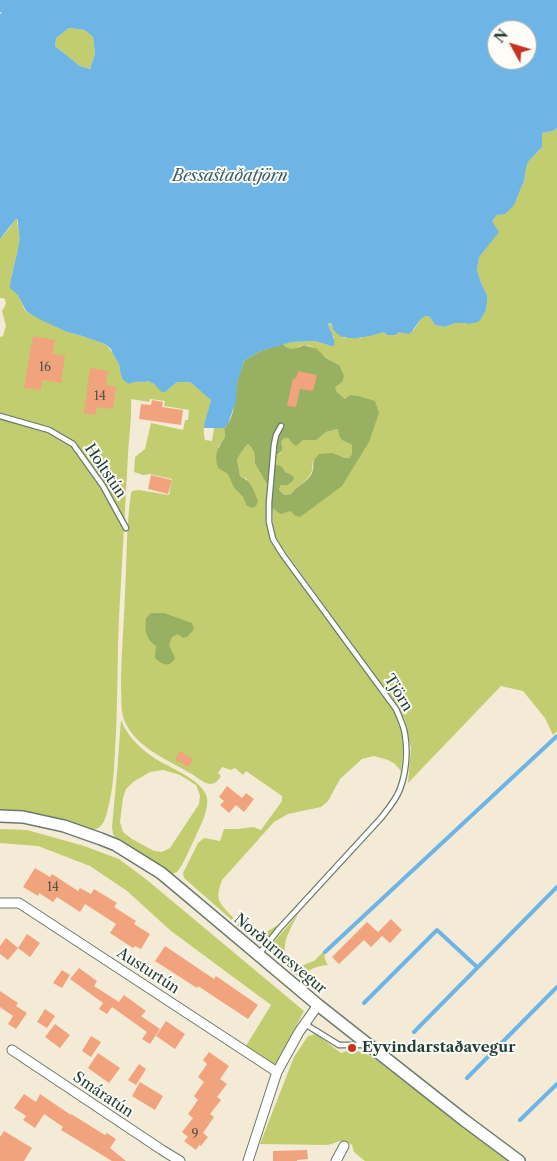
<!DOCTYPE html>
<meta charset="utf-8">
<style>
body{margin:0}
#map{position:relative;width:557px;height:1161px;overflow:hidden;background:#f4ebd6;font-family:"Libre Caslon Text",serif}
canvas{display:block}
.north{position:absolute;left:487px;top:20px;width:50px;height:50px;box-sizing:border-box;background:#fdfcf7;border:1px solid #a4b0a9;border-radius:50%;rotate:309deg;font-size:14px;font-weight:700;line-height:20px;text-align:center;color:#1f3d34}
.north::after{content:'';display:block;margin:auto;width:18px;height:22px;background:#c8321e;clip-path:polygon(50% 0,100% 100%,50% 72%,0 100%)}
</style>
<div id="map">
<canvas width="557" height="1161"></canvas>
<div class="north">N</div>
</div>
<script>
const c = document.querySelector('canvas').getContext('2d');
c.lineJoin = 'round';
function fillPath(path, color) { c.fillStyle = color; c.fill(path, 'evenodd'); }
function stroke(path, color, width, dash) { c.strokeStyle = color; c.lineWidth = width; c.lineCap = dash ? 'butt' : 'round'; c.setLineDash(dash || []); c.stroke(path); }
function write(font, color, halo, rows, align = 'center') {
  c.font = font + ' "Libre Caslon Text",serif'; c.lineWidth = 4; c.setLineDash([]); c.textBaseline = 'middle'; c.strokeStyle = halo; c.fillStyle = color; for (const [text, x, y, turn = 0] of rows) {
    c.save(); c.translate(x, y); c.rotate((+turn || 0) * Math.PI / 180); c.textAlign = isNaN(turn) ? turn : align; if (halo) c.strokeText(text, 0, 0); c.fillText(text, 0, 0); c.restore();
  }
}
fillPath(new Path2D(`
 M69 28 86 30 93 37 95 54 90 69 80 66 55 46 56 38Z
 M557 128V731L553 735 545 718 523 691 501 686 408 783 411 748 405 720 394 701 276 539 273 524 272 508 277 511H291L369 442 345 399 337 392 335 387 339 365C334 362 329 360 325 357 319 352 313 345 304 345 296 346 293 354 283 344L292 342 315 341 331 346 334 337 331 333 328 324H332L333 330 344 338 348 337 360 338 384 332 387 335H396L399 332 414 330 422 317 425 316 430 317 435 325 445 327 455 323H466L481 319 486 310 487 302V295L481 283 477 270 479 257 492 221 497 215 516 200 524 181 526 169 528 162 542 147V133L553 131Z
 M16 219H18L17 223 20 235 19 246 11 277 25 311 67 332 79 335 105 344 113 353 114 356 119 364 120 371C125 374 132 381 138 382 141 382 144 380 147 381 154 382 159 389 165 392L177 382H190L212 400C208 413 201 427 205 440L212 441 214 428H224L225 437 218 447 234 488 243 497 246 505 247 479 240 476 237 459 245 447 248 444 251 447 254 452 255 464 268 486 267 514 268 528 273 541 283 559 387 699C390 705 394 711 397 716 405 734 403 753 401 771L395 764 388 760 374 756 362 759 340 779 328 801 321 807 288 814 274 822 222 880C220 887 217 893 219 900 222 909 247 932 257 933 266 933 272 929 279 924L266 939 258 943 184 878 183 873 198 843 204 838 220 841 224 829H238L253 827 261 830 282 801V796L246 771 243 775 235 768 231 770 222 767 218 773 221 776C211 793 200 778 190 773 166 759 137 748 125 722 120 711 122 699 121 688 121 656 124 625 125 593 127 561 126 526 131 494L132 491 139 490 169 495 172 479 150 474 143 475 134 472 135 457 145 449 151 423 183 430 185 420H188L189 410 164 406 165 401 150 399 149 402 131 399C132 418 129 436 128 455 125 510 122 564 119 618 117 663 118 707 115 751 114 770 113 790 108 808 106 818 103 829 92 830L0 813V337L3 336 6 326 2 311 6 304 5 299 2 298H0V239L8 230Z
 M338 429 349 443 352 445V454L349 458H345L333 453 313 461C312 464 313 470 311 473 307 482 296 486 291 494L285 495 282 493 279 489 281 485H288L293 481 294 477 290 474 285 472 283 468 275 465V456L281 453V441L283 439 288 438 292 443 303 440 316 439 326 432Z
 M121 720C127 735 137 745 150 755 164 766 204 779 207 798 209 811 200 826 195 838 190 847 184 864 177 872 176 872 171 875 170 875L117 840 113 834 112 827 117 773ZM163 770 180 775 196 785 200 795 199 804 170 848 162 852 154 851 132 839 123 832 120 822 123 798 126 789 133 782 150 772Z
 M0 829 27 830 84 846 119 859 147 880 304 1011 276 1065 246 1046 271 1005 171 931 127 891 90 866 38 846 0 843Z
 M298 914C289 932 272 957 301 966L314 961 326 949C324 956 324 959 328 965 315 966 310 969 300 978L267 950Z
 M316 1034 341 1053C351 1048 361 1051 371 1056L507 1161H365L354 1152 352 1145 347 1142 340 1141 328 1145 260 1144 294 1057 308 1036Z`), '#c1cd6f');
fillPath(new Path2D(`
 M283 344C289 351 296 349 304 345L317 349 326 358 339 365 344 376 342 382 335 387 337 392 345 399 350 395 358 396 375 401 379 413 369 442 342 486 300 517 294 515 291 511 281 514 272 508 268 486 255 464 254 452 251 447 248 444 245 447 237 459 240 476C252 482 253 489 258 501L256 506 252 508 246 505 243 497 234 488 228 474 218 468C214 454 217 449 225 437L224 428C235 419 235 397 237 383 238 376 242 368 244 361L260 351ZM338 429C340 443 343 439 352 445V454L349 458H345L333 453 319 454C309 465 316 463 312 473 308 482 296 486 291 494L285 495 282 493 279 489 281 485H288L293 481 294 477 290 474 285 472C283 467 281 465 275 465V456C283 452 283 449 281 442L283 439 288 438 292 443 296 446 303 440H316L326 432Z
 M151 613H164L192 623 194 629 188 636 183 638 178 634 172 637 169 645 175 658C170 668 162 665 155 658L156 646C145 638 145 631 146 618Z`), '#98b062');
fillPath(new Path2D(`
 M0 0H557V128L553 131 542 133V147L528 162 526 169 524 181 514 205 505 214 497 215 492 221 499 232 479 257 477 270 481 283 487 295V302L486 310 481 319 478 322 468 324 466 323H455L445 327 435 325 430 317 425 316C418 319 416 329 409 334L399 332 396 335H387L384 332C370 336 357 340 343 337 339 336 336 332 333 330L332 324 330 323 328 324C330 332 336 338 334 346H331L315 341 292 342 260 351 244 361 237 383 236 401 228 424 224 428H204C204 421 210 407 211 400L190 382H177L165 392H162L154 384 148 381C140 383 136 380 129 384L123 380 120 371 119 364 114 356 111 349 105 344 79 335 67 332 37 318 26 311 18 295 10 288C11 272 17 258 19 243 21 235 17 227 18 219H16L0 239V14L2 13 0 12ZM69 28 85 30 93 37 95 54 90 69 80 66 55 46 56 38ZM497 30H527V60H497Z`), '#6eb5e5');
stroke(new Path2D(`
 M325 952 557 736
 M364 1003 437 930 477 967
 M414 1032 557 887
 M467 1078 557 987
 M520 1120 557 1084`), '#6eb5e5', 4);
fillPath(new Path2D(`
 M33 336 55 340 53 354 65 356 61 383 42 380 41 390 24 388Z
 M90 368 108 371 106 385 116 387 113 409 97 407 95 415 84 413Z
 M298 371 317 375 313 391 300 389 296 407 287 406 293 378 296 379Z
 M152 400 163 402 162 407 183 410 181 425 139 419 141 404 151 405Z
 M151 475 172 480 168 494 148 489Z
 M180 751 193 759 189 767 175 760Z
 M227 786 242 798 246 793 254 799 244 812 236 805 229 813 220 805 224 801 219 797Z
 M35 868 50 877 52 874 78 891 80 888 91 894 94 889 117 903 114 907 136 921 134 924 150 934 141 949 135 946 133 948 110 933 116 924 85 904 80 912 57 897 53 902 39 893 38 896 23 887Z
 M391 919 402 930 390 943 382 936 371 947 364 940 339 964 332 957 367 922 380 934 378 932Z
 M27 934 40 943 30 957 18 948Z
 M6 938 18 948 8 960 0 954V946Z
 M165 946 214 979 216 976 258 1005 248 1019 198 986 197 988 155 961Z
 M79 968 97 981 94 986 119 1002 124 995 146 1011 141 1016 160 1029 150 1044 142 1039 147 1032 112 1007 107 1014 99 1009 103 1003 70 979Z
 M62 970 70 975 62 988 53 983Z
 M0 991 18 1003 16 1006 27 1013 16 1029 8 1024 13 1016 0 1007Z
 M45 1009 55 1016 47 1028 37 1022Z
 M166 1021 185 1034 175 1049 156 1036Z
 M55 1024 70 1035 60 1048 45 1037Z
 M91 1036 101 1042 91 1057 82 1051Z
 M209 1052 229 1066 220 1079 227 1084 217 1097 221 1100 210 1114 214 1117 203 1133 208 1137 201 1146 199 1145 196 1150 184 1141 188 1137 182 1132 193 1118 188 1114 198 1100 194 1096 204 1082 198 1077 207 1064 203 1060Z
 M98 1053 120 1068 109 1083 88 1068Z
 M139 1064 146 1069 136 1085 128 1080Z
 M140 1082 163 1096 155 1110 132 1096Z
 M24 1094 36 1102 40 1094 71 1115V1114L105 1135 107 1133 116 1139 110 1148 126 1161H112L61 1130 63 1127 44 1114 35 1128 23 1120 26 1116 14 1108Z
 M4 1131 32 1148 24 1161H0V1137Z
 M307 1150 308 1159 297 1160V1161H273V1151Z`), '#f1a37e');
const service = new Path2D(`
 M0 416 49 430 73 444 103 486 126 528
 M259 954 279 929 381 818C388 809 396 800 400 789 406 773 408 752 405 735 404 726 400 718 396 709L283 555 273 539 269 522V503L274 445 276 435 281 426
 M305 1024 339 1045H365`);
const minor = new Path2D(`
 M0 903H19L277 1072
 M12 1050 162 1150 180 1161
 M248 1161 277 1072 299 1032 318 1005
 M336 1161 344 1146`);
const tertiary = new Path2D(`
 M0 816 23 817 64 826 101 839 116 845 161 873 173 883 318 1005 464 1120 519 1161`);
stroke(service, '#6a7a6d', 7);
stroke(minor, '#6a7a6d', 11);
stroke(tertiary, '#6a7a6d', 14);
stroke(service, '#fff', 4.5);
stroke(minor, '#fff', 9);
stroke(tertiary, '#fff', 11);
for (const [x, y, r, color] of [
 [352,1048,5,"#c8321e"]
]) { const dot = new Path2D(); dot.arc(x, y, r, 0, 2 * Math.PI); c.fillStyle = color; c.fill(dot); stroke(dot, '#fdfcf7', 2); }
write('12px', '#545646', null, [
 ["16",45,368],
 ["14",100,397],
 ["14",53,888],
 ["9",195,1135]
]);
write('15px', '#1f3d34', '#fdfcf7', [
 ["Holtstún",105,471,56],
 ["Tjörn",398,693,58],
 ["Norðurnesvegur",280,954,40],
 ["Austurtún",148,971,33],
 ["Smáratún",103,1095,34]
]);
write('bold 15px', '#1f3d34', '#fdfcf7', [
 ["Eyvindarstaðavegur",362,1048]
], 'left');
write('italic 16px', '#376169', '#fdfcf7', [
 ["Bessastaðatjörn",230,176]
]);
</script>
